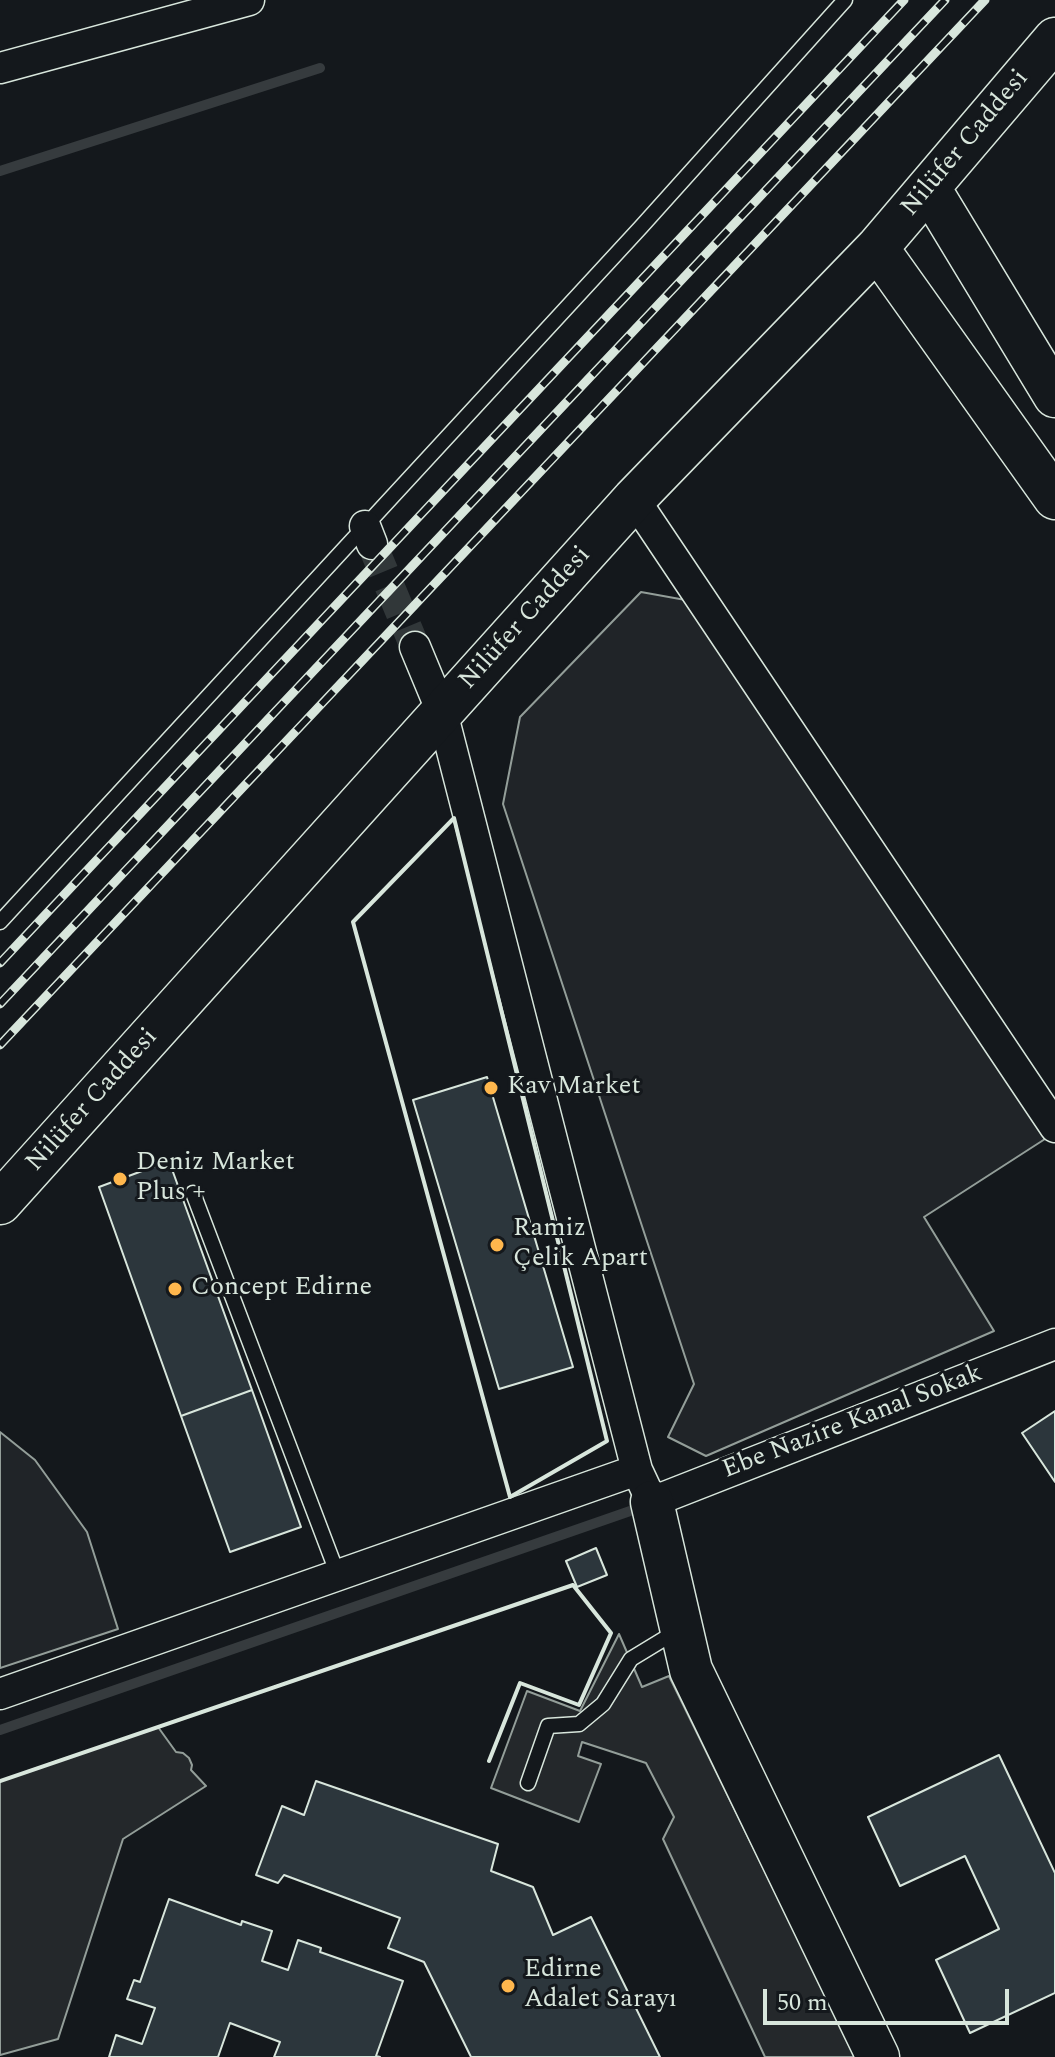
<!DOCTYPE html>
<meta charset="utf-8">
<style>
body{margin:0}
#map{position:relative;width:1055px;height:2057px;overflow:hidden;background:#14181c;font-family:Spectral,serif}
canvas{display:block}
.scale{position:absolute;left:763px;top:1989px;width:246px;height:36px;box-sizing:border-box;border:4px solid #d8e6dc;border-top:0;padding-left:10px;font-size:24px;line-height:28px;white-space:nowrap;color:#d8e6dc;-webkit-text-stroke:6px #14181c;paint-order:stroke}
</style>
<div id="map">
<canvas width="1055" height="2057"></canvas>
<div class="scale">50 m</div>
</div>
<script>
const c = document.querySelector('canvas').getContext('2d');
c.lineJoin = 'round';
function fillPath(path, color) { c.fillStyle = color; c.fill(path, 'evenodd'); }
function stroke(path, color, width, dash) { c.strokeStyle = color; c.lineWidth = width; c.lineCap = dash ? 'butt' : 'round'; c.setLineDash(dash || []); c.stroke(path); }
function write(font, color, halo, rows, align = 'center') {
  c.font = font + ' Spectral,serif'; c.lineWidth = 6; c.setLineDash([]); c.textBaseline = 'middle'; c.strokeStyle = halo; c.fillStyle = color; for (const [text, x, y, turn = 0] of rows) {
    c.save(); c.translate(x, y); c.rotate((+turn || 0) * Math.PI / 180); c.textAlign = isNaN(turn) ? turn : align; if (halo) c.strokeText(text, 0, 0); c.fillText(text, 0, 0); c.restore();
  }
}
const green = new Path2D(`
 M641 592 691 601 1045 1139 924 1217 994 1331 706 1456 668 1437 694 1384 503 804 520 717Z
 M0 1432 35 1460 87 1532 118 1629 0 1668Z`);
fillPath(green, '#202428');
stroke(green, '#939e99', 2);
const parking = new Path2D(`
 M619 1634 642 1687 669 1676 856 2057H765L663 1839 674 1817 646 1763 582 1742 578 1756 601 1764 579 1822 491 1788 527 1691 580 1711Z
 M158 1727 176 1752 183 1753 189 1758 192 1765 191 1770 206 1786 123 1839 58 2039 0 2055V1781Z`);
fillPath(parking, '#24282b');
stroke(parking, '#939e99', 2);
stroke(new Path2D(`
 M0 171 320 68
 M0 1730 633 1510`), '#363b3e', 10);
const building = new Path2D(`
 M487 1077 573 1367 499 1389 413 1100Z
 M169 1161 252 1390 181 1416 99 1187Z
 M252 1390 301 1527 230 1552 181 1416Z
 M1055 1411V1482L1022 1433Z
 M596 1548 607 1575 577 1587 566 1561Z
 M999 1755 1055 1873V1993L970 2033 936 1960 999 1929 965 1856 900 1886 868 1817Z
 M316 1781 498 1844 491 1871 533 1887 553 1935 591 1917 660 2057H471L424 1962 388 1948 400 1918 284 1875 278 1883 256 1875 282 1806 304 1815Z
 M169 1899 241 1925 242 1921 272 1931 262 1961 288 1970 298 1940 321 1948 320 1952 403 1981 376 2056 380 2057H274L280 2042 230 2023 218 2057H109L116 2035 142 2044 155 2008 127 1999 134 1980 140 1982Z`);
fillPath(building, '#2c363c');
stroke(building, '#d8e6dc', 2);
stroke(new Path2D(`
 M372 544 415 647`), '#313739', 30, [30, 15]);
const lane = new Path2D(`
 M0 922 641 227 845 0
 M193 1193 338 1575
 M528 1783 548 1726 579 1724 603 1704 631 1659 677 1631`);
const street = new Path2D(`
 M0 68 249 0
 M634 499 1055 1127
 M365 526 372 544
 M415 647 442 712 637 1470 652 1502 1055 1344
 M0 1694 637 1470`);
const secondary = new Path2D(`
 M929 188 1055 396
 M877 248 1055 498
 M0 1203 634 499 877 248 1055 39
 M652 1502 691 1670 878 2057`);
stroke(lane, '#d8e6dc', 17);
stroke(street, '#d8e6dc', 33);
stroke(secondary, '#d8e6dc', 45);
stroke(lane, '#14181c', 14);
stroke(street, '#14181c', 30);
stroke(secondary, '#14181c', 42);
const rail = new Path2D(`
 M0 963 904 0
 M0 1004 945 0
 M0 1045 985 0`);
stroke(rail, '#d8e6dc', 9);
stroke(rail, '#14181c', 6, [18]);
stroke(new Path2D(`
 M454 818 607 1441 510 1497 353 922Z
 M0 1781 573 1585 611 1633 579 1705 520 1683 489 1761`), '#d8e6dc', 4);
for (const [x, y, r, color] of [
 [491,1088,8,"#ffb74d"],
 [120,1179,8,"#ffb74d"],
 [497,1245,8,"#ffb74d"],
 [175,1289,8,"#ffb74d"],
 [508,1986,8,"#ffb74d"]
]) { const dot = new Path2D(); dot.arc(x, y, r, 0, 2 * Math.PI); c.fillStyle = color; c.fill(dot); stroke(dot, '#14181c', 3); }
write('26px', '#d8e6dc', '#14181c', [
 ["Nilüfer Caddesi",966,144,-50],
 ["Nilüfer Caddesi",526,619,-48],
 ["Nilüfer Caddesi",93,1101,-48],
 ["Ebe Nazire Kanal Sokak",853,1423,-21]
]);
write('26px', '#d8e6dc', '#14181c', [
 ["Kav Market",507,1088],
 ["Deniz Market",136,1164],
 ["Plus +",136,1194],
 ["Ramiz",513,1230],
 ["Çelik Apart",513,1260],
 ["Concept Edirne",191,1289],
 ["Edirne",524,1971],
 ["Adalet Sarayı",524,2001]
], 'left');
</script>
